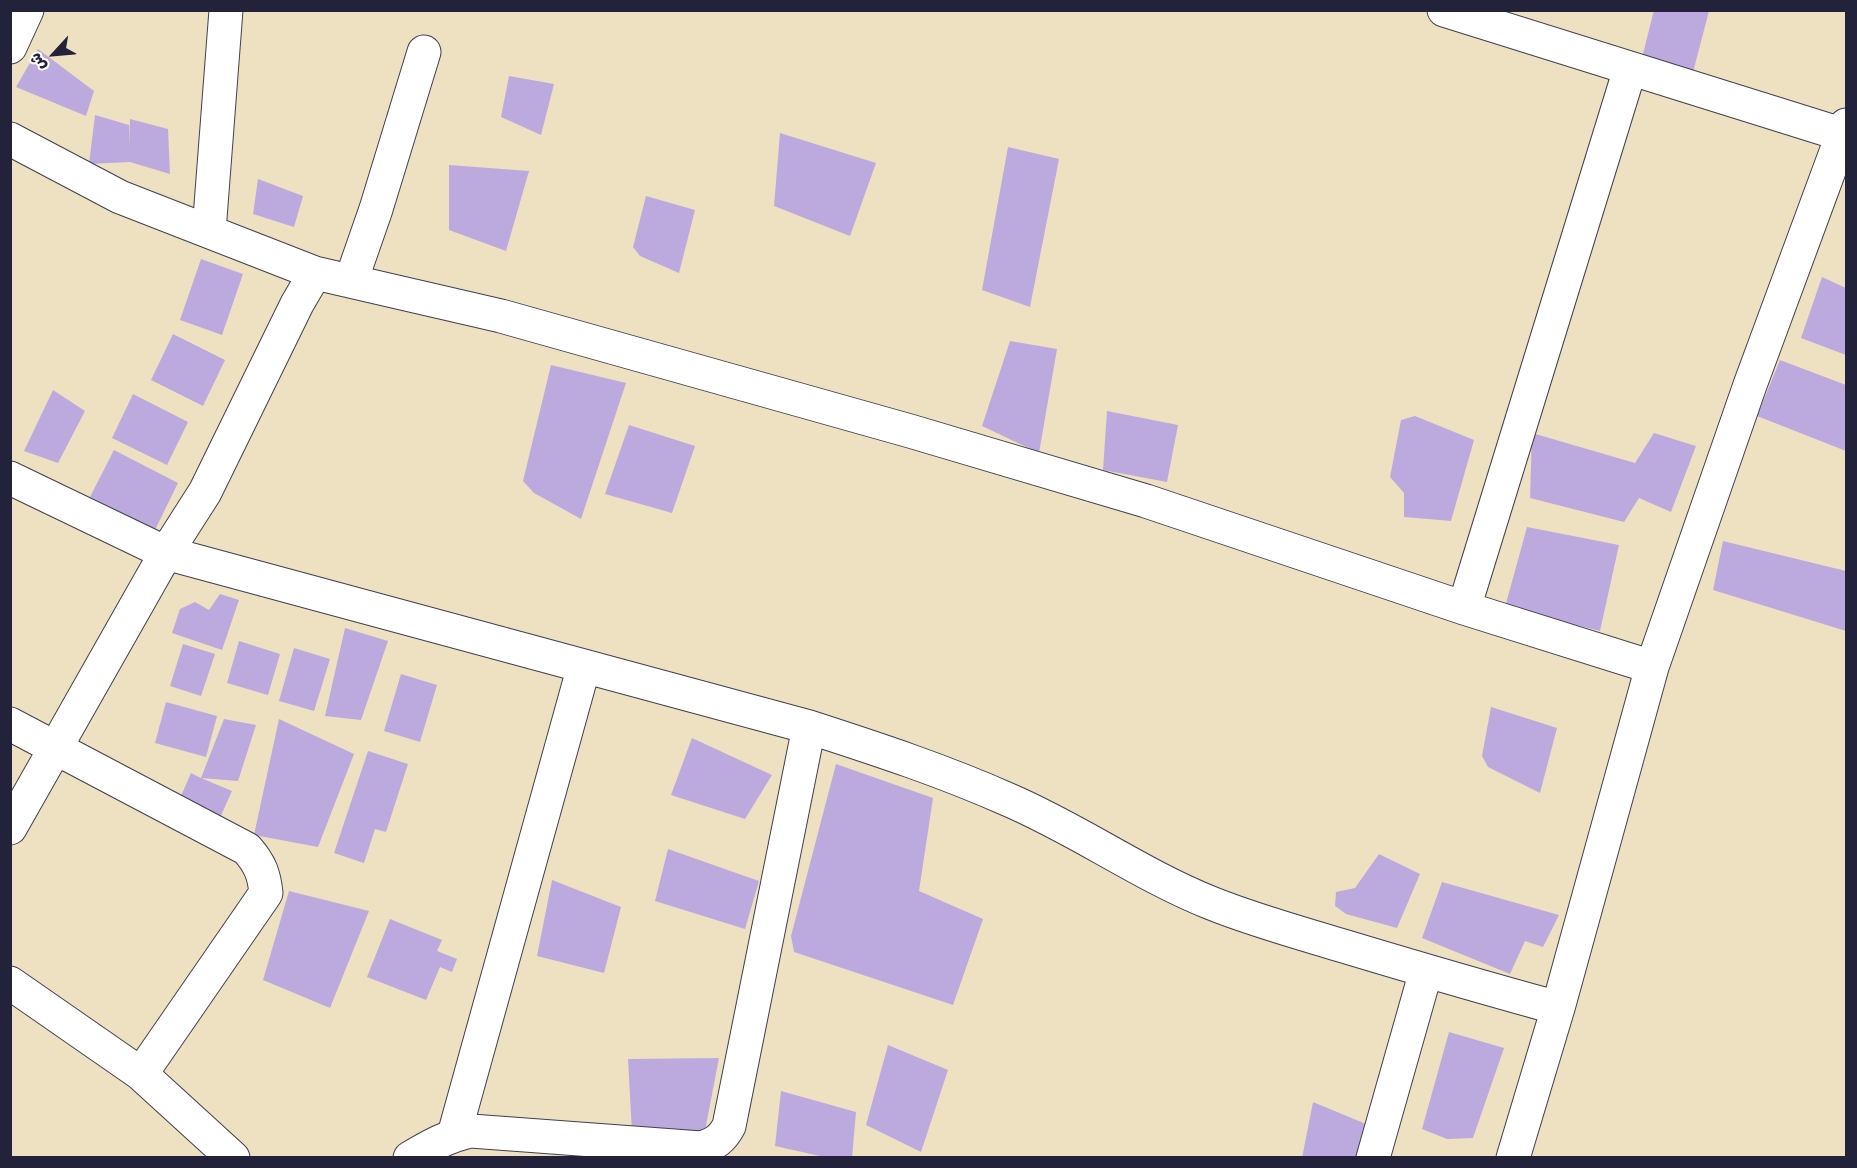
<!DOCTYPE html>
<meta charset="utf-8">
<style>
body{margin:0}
#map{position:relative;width:1857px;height:1168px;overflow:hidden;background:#ede1c1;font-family:"Shantell Sans","Playpen Sans Arabic",sans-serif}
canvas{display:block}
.frame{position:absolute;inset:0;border:12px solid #22223b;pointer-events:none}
.north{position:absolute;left:24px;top:24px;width:60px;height:60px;-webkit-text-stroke:4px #fff;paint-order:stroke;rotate:244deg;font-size:16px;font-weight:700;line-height:24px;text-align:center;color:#22223b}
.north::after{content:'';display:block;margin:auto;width:21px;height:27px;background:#22223b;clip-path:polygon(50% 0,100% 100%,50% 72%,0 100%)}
</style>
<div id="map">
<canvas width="1857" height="1168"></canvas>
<div class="frame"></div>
<div class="north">ش</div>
</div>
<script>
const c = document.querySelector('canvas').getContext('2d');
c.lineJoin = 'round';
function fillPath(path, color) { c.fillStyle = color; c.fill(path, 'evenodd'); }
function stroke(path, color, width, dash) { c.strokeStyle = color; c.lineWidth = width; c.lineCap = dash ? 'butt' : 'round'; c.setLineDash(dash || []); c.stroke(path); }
fillPath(new Path2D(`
 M1654 10 1709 11 1692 76 1641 62Z
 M38 49 94 91 86 116 16 87Z
 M509 76 554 84 541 135 501 117Z
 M95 115 129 125V146L130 119 168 129 170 174 130 162 89 164Z
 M780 133 876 163 850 236 774 206Z
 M1008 147 1059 159 1030 307 982 290Z
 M449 165 529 171 506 251 449 230Z
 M258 179 303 196 294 227 253 214Z
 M646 196 695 210 679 273 640 256 633 247Z
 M201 259 243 274 222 335 180 320Z
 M1822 277 1846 288V355L1801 338Z
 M173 334 225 360 203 406 151 380Z
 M1010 341 1057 349 1039 453 982 426Z
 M1780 360 1846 385V451L1757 416Z
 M551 365 626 383 581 519 534 493 523 481Z
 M53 390 85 411 58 463 24 451Z
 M133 394 188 422 167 465 112 438Z
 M1107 411 1178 425 1167 482 1103 470Z
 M1415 416 1474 440 1451 521 1404 517V493L1390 477 1401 420Z
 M629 425 695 446 672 513 605 494Z
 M1532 433 1635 463 1654 433 1696 446 1671 512 1639 498 1624 522 1530 498Z
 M114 450 178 483 155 530 90 497Z
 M1527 527 1619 545 1600 631 1505 607Z
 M1723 541 1846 571V631L1713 590Z
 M220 594 239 600 222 650 172 633 180 609 195 602 209 610Z
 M345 628 388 641 361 720 325 716Z
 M239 641 280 654 268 695 227 683Z
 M183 644 215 654 201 696 170 686Z
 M294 648 330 659 314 711 279 701Z
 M401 674 437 685 420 742 384 731Z
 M166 702 217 716 206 757 155 743Z
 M1491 707 1557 728 1540 793 1488 767 1482 756Z
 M224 719 256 725 238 781 201 778 232 791 219 820 178 803 191 773 201 778Z
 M279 719 354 754 318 847 254 835Z
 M692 738 772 775 745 819 671 795Z
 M368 751 408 764 386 832 375 829 364 863 334 853Z
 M836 764 933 798 919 891 983 919 953 1005 794 952 791 936Z
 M668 849 759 881 745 929 655 901Z
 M1379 854 1420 874 1397 928 1346 914 1335 906 1336 892 1355 888Z
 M552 880 621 907 604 973 537 956Z
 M1442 882 1559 915 1543 947 1525 941 1510 974 1422 938Z
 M289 891 369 911 330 1008 263 980Z
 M390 919 442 940 437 951 457 959 452 972 440 967 426 1000 367 977Z
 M1449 1032 1504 1048 1473 1138 1447 1139 1422 1129Z
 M888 1045 948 1070 921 1152 866 1125Z
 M719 1058 704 1136 632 1133 628 1059Z
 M781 1091 856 1112 852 1158H829L775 1146Z
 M1313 1102 1366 1124 1358 1158H1302Z`), '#bcaade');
const minor = new Path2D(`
 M1444 10 1844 135
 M10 47 27 10
 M10 139 120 197 315 273 501 316 910 431 1146 501 1464 608 1652 667
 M209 231 226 10
 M351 281 376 209 424 52
 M10 478 166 553 809 727C877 749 944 771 1009 800 1079 830 1141 875 1211 903 1253 920 1297 932 1340 945 1413 967 1485 988 1558 1008
 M1464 608 1630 69
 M10 724 247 849C260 864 264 874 266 893L141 1074
 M10 828 166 553 205 492 297 304 315 273
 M10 983 141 1074 233 1158
 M454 1135 584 666
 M410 1158C430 1146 448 1136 471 1131L701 1148C715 1144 722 1139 729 1126L809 727
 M1373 1158 1426 971
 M1513 1158 1558 1008 1652 667 1750 385 1846 125`);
stroke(minor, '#403f4f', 35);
stroke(minor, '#fff', 33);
</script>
